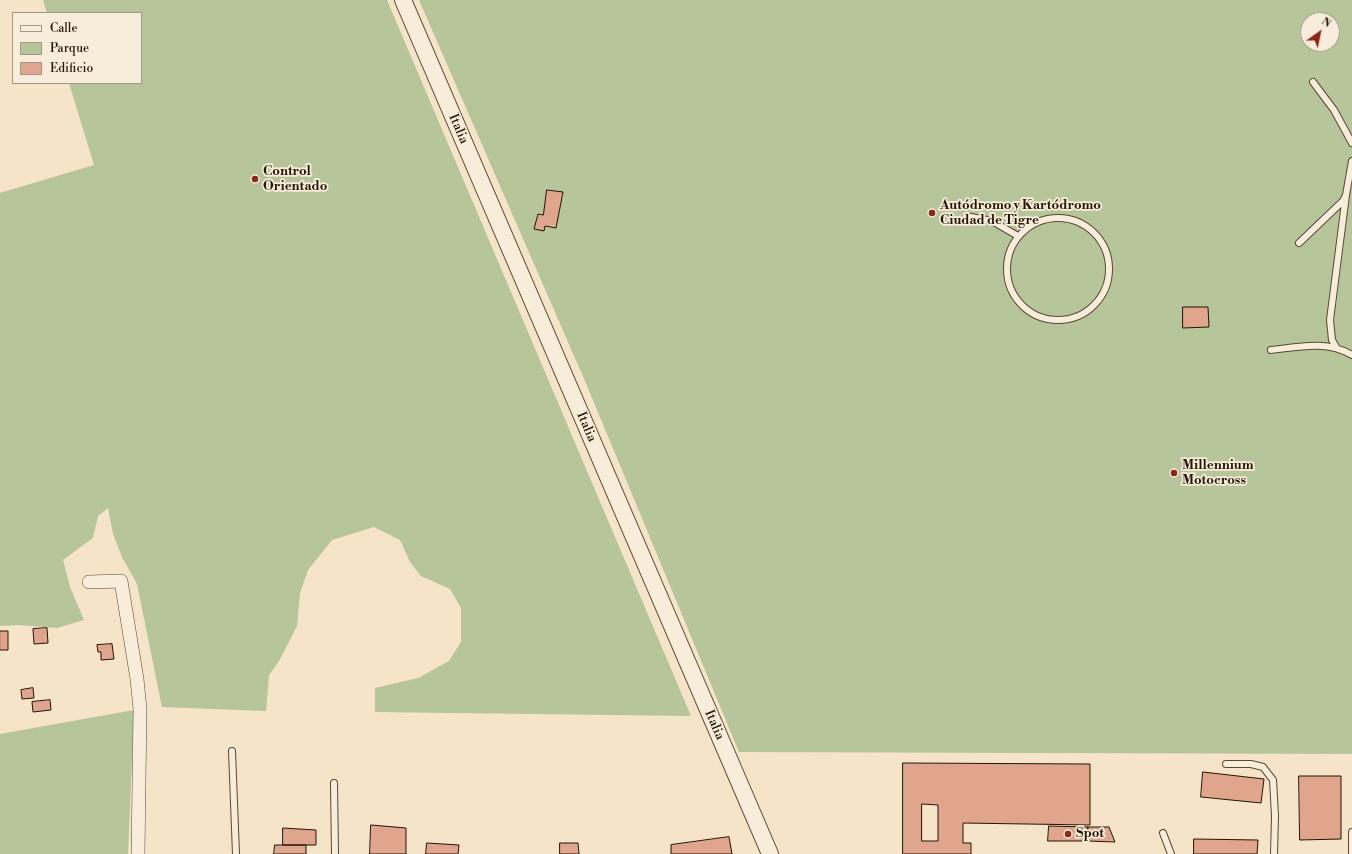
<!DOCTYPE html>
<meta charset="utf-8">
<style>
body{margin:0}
#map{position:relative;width:1352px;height:854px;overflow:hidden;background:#f5e4c7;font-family:"Libre Bodoni",serif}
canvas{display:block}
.legend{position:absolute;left:12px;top:12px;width:130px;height:72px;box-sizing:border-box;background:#f8eddb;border:1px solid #a39785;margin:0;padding:5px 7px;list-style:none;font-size:12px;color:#231503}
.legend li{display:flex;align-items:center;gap:8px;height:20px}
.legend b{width:20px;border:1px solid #a39785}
.north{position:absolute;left:1300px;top:12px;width:40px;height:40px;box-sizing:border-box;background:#f8eddb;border:1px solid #a39785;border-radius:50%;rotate:33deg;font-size:11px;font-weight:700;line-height:16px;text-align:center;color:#231503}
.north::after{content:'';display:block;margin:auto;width:14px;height:18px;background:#8f2418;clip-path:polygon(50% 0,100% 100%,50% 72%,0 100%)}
</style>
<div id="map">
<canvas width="1352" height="854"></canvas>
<ul class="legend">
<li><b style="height:5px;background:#f8eddb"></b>Calle</li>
<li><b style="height:11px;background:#b6c59a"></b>Parque</li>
<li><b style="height:11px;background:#dfa58d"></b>Edificio</li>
</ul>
<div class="north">N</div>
</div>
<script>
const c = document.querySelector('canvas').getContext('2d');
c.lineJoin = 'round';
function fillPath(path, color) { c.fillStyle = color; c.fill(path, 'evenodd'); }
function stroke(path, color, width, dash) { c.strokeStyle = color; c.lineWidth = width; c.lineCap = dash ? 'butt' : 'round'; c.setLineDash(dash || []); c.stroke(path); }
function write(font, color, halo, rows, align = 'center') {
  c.font = font + ' "Libre Bodoni",serif'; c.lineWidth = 3.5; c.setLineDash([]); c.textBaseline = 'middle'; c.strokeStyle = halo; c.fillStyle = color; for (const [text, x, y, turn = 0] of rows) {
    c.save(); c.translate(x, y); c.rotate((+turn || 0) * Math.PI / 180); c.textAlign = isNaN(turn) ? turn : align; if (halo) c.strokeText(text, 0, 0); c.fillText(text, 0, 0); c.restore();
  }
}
fillPath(new Path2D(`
 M43 0H387L691 716 375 712V688L418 678 449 661 461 642V608L450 589 421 576 410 562 400 540 374 527 332 540 308 570 300 593 297 626 279 661 269 675 266 711 162 707 137 584 122 557 113 534 108 508 98 516 93 538 63 560 70 587 84 620 57 628 18 625 0 626V193L94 165 69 83H141V13H47Z
 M419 0H1352V754L739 752 585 381ZM1308 20H1332V44H1308Z
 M134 710 128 854H0V734Z`), '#b6c59a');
const building = new Path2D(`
 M547 190 563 192 556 228 545 226 544 231 534 229 538 214 543 215Z
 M1183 307H1208L1209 327 1183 328Z
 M47 628 48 643 34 644 33 629Z
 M0 631H8V650H0Z
 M112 644 114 659 101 660V652H98L97 645Z
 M33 688 34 698 22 699 21 690Z
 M50 700 51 710 33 712 32 702Z
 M903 763 1090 764V825L963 823V843H971V854H903ZM922 804 938 805V841H922Z
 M1203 772 1264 779 1261 803 1201 797Z
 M1299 776H1341V839L1300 840Z
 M371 825 406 828V854H370Z
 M1049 826 1088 827V841H1048Z
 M1088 827H1109L1115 842 1088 841Z
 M283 828 316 830V845H283Z
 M729 837 732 854H671V845Z
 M1194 839 1258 840 1257 854H1194Z
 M427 843 459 845 458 854H426Z
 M560 843H578L579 854H560Z
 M275 845H306V854H274Z`);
fillPath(building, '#dfa58d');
stroke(building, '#231503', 1);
const service = new Path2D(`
 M1313 82 1334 110 1352 143
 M971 217 992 221 1018 236
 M1007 269a51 51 0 1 1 102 0a51 51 0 1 1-102 0Z
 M1299 243 1343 201 1346 195 1352 161
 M1336 347 1332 340 1330 320 1346 195
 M1271 350C1299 347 1326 340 1352 355
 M232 751 236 854
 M1226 764H1251L1263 767 1273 780 1275 816 1274 854
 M334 783 335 854
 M1163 833 1171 854
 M1352 854V832`);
const minor = new Path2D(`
 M89 582 121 581 137 679 140 709 138 854`);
const tertiary = new Path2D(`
 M403 0 770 854`);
stroke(service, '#584934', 8);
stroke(minor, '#584934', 14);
stroke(tertiary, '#584934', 18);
stroke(service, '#f8eddb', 6);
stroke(minor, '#f8eddb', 13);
stroke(tertiary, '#f8eddb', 16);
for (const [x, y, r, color] of [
 [255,179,4,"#8f2418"],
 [932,213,4,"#8f2418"],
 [1174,473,4,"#8f2418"],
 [1068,834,4,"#8f2418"]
]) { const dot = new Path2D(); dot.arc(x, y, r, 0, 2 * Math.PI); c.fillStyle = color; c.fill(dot); stroke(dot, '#f8eddb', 1.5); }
write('13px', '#231503', '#f8eddb', [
 ["Italia",458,129,67],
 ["Italia",586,427,67],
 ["Italia",714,725,67]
]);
write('bold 13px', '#231503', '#f8eddb', [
 ["Control",263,172],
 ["Orientado",263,187],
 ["Autódromo y Kartódromo",940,206],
 ["Ciudad de Tigre",940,221],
 ["Millennium",1182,466],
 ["Motocross",1182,481],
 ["Spot",1076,834]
], 'left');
</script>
